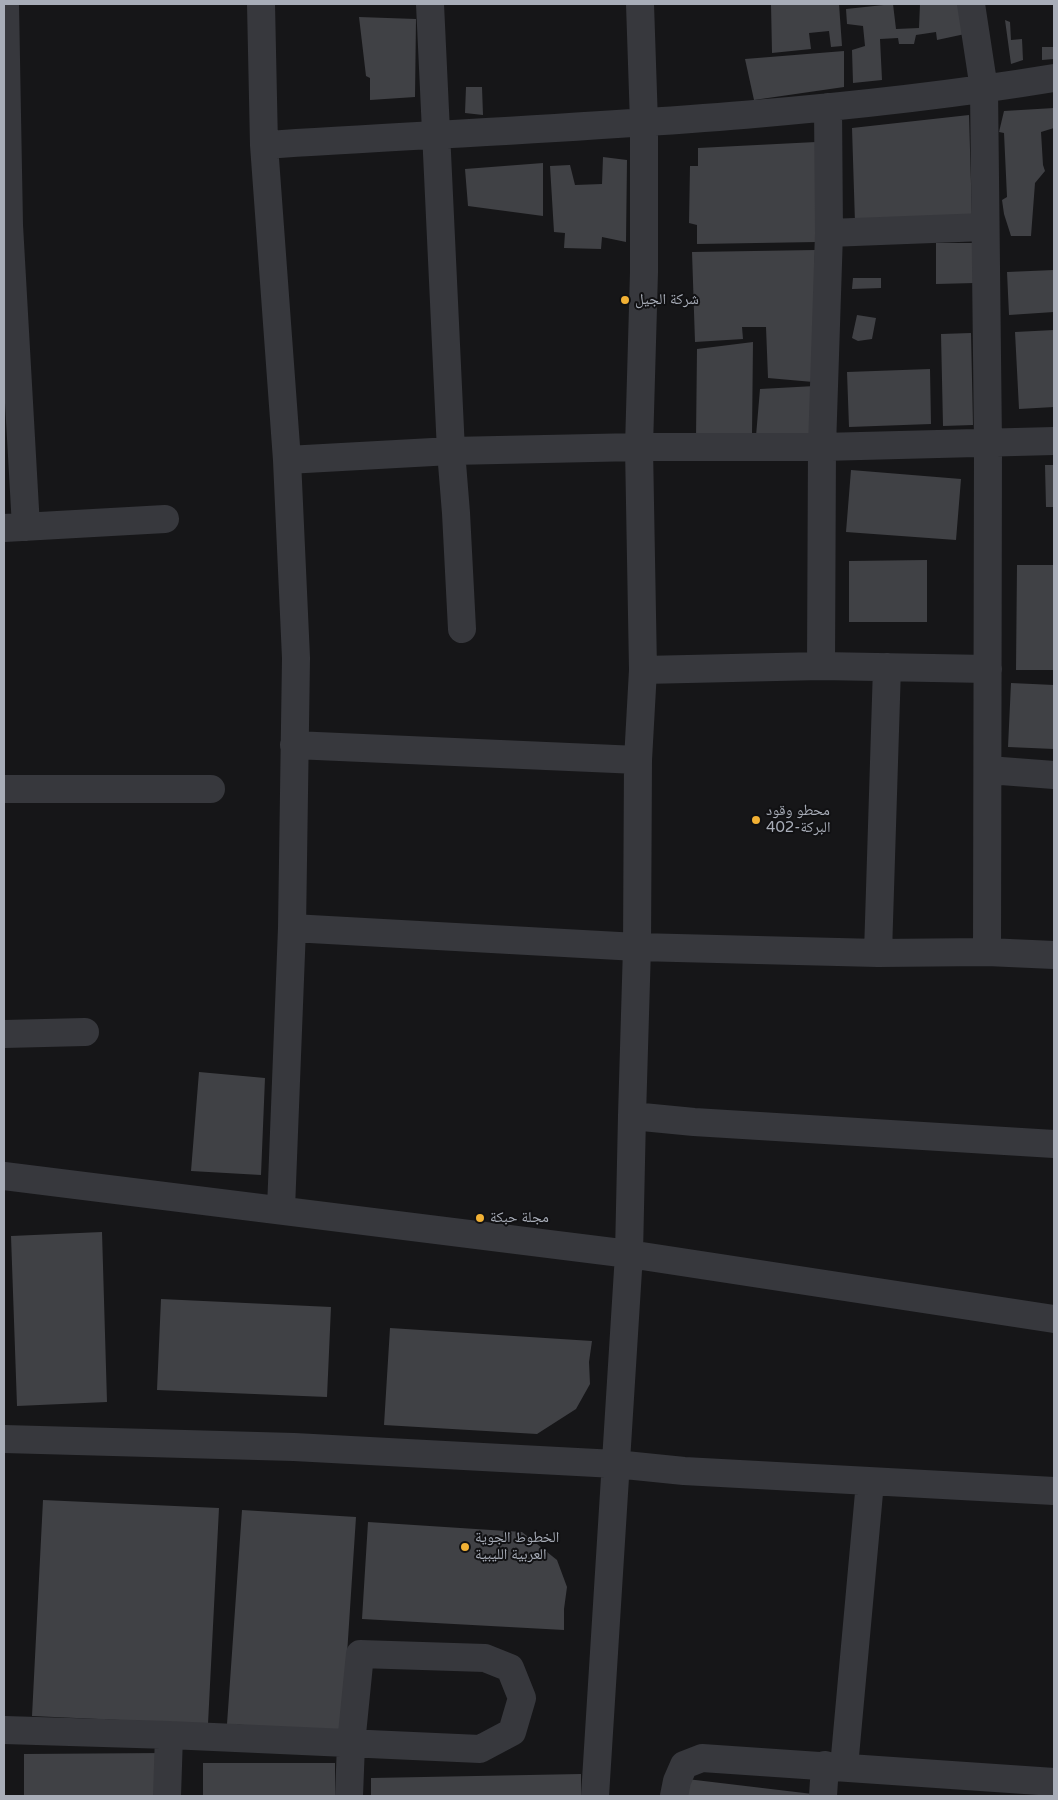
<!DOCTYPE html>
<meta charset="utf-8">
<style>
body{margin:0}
#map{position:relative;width:1058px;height:1800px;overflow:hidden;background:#161618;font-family:"Varela Round",sans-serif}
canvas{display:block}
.frame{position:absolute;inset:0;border:5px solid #a8adb8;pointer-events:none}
</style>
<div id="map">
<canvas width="1058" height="1800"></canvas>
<div class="frame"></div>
</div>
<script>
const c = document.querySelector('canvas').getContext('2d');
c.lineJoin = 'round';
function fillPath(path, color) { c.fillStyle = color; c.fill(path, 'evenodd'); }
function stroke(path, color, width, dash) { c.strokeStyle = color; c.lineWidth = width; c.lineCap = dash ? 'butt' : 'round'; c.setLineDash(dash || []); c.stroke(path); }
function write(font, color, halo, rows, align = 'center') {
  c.font = font + ' "Varela Round","Noto Naskh Arabic",sans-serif'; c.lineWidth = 4; c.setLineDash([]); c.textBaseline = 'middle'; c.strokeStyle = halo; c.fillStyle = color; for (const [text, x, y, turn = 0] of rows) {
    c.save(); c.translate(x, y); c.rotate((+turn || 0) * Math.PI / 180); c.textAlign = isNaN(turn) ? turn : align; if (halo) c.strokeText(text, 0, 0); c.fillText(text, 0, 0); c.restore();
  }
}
fillPath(new Path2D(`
 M771 4H839L842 46 831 47 829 31 809 33 811 49 772 53Z
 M893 4 896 29 919 28 920 4H959L965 34 937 40 936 32 916 35 914 44H899L898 38 880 39 882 80 853 83 852 50 865 46 863 26 847 24 846 9Z
 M359 17 416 19 415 97 370 100V78L366 76Z
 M1005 20 1010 22 1011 40 1022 39 1023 60 1011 64Z
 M1042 47H1054V59L1042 60Z
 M844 51V87L754 100 745 59Z
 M466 87H482L483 115 465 113Z
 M1054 108V128L1041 132 1043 165 1045 171 1035 183 1031 236H1011L1004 214 1002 200 1007 197 1004 133 999 132 1004 111Z
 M969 115 972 218 855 223 852 128Z
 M816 142 817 242 697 244V225L689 223 690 166H698V148Z
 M603 157 627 160 626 242 602 237 601 249 564 248 565 233 554 232 550 166 570 165 575 185 602 184Z
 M543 163V216L468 206 465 169Z
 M936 243H975V283L936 284Z
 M815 250 813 382 768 378 766 327H742L743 339 695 342 692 252Z
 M1054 270V312L1009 315 1007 272Z
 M853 278H881V288L852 289Z
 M857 315 876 318 872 339 858 341 852 338Z
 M1054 330V407L1019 409 1015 332Z
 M971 333 973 425 943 426 941 334Z
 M753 342 752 435 696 439 697 349Z
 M930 369 931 424 849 427 847 372Z
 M815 386 817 439 756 436 760 389Z
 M1045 465H1054V507H1046Z
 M851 470 961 479 956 540 846 532Z
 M927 560V622H849V561Z
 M1017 565H1054V670H1016Z
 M1011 683 1054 685V749L1008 747Z
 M199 1072 265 1078 261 1175 191 1171Z
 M102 1232 107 1402 17 1406 11 1236Z
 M161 1299 331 1307 327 1397 157 1390Z
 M390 1328 592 1341 589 1362 590 1384 576 1409 537 1434 384 1425Z
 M43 1500 219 1508 208 1724 32 1716Z
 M242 1510 356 1517 342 1731 227 1724Z
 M368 1522 522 1532 557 1560 567 1587 564 1609V1630L362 1619Z
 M163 1753V1796H24V1754Z
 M203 1763H335V1796H203Z
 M581 1774V1796H371V1778Z
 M687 1779 821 1795V1796H685Z`), '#404145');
stroke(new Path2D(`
 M5 4 9 225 26 527
 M261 4 264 145
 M430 4 451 451 456 513 462 629
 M971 4 984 89 988 444 987 952
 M829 233 984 227
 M287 460 451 451 639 447H822L1054 441
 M4 528 165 519
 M821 666 822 447 829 233 828 107
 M643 670 821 666 988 669
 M294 745 638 760
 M988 770 1054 775
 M4 789H211
 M292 928 637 947 878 953 987 952 1054 955
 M878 953 887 667
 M4 1034 85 1032
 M632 1116 694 1122 1054 1144
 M4 1176 629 1254 1054 1319
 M281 1209 292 928 296 658 287 460 264 145C528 128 793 121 1054 78
 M4 1439 294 1447 615 1464 684 1471 1054 1491
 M4 1730 169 1735 480 1749 512 1732 522 1698 510 1668 485 1658 360 1654 351 1744 349 1796
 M844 1767 870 1482
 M167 1796 169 1735
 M595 1796 629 1254 632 1116 637 947 638 760 643 670 639 447 644 272V123L640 4
 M674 1796 677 1781 684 1765 702 1758 1054 1782
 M823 1796 825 1765`), '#37383d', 28);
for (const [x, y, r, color] of [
 [625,300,5,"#f2b134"],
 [756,820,5,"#f2b134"],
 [480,1218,5,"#f2b134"],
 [465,1547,5,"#f2b134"]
]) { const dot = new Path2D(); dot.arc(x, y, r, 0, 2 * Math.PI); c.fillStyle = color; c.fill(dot); stroke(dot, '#111113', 2); }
write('15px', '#a8adb8', '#111113', [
 ["شركة الجيل",635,300],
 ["محطو وقود",766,811],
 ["402-البركة",766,828],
 ["مجلة حبكة",490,1218],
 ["الخطوط الجوية",475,1538],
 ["العربية الليبية",475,1555]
], 'left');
</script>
